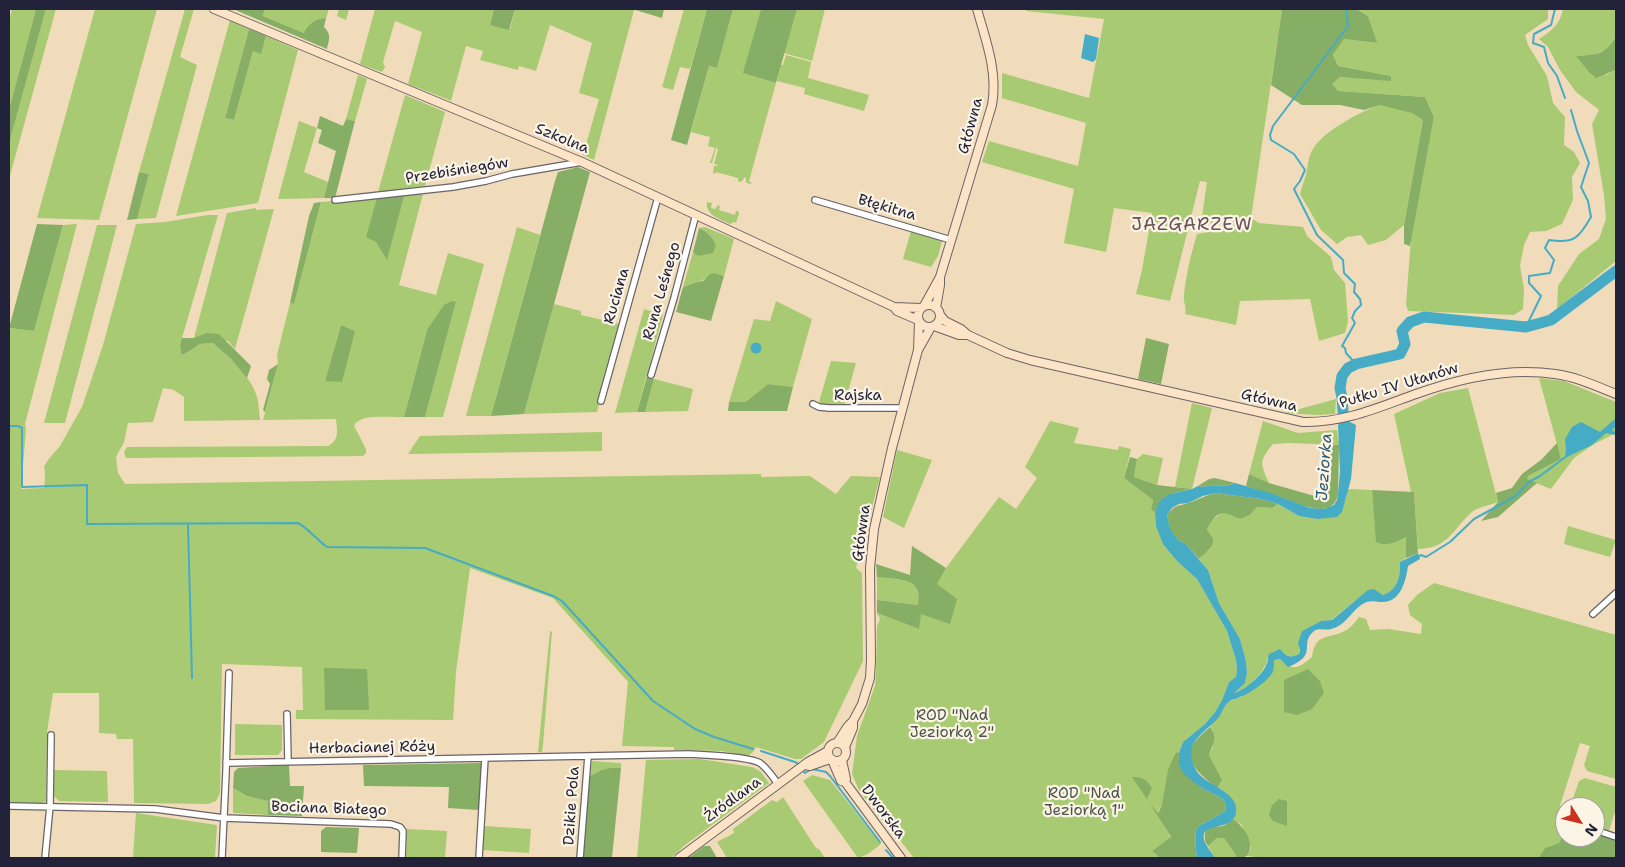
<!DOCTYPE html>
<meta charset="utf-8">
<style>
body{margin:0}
#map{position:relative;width:1625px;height:867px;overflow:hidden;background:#f0dcba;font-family:"Shantell Sans",sans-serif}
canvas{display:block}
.frame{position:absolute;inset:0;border:10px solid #22223b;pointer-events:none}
.north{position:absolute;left:1555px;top:797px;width:50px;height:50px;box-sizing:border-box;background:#fcf5e5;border:1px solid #a5a1a1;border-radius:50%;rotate:126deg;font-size:14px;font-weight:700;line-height:20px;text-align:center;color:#22223b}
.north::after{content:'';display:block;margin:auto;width:18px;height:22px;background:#c8321e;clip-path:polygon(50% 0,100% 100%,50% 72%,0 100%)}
</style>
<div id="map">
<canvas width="1625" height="867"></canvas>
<div class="frame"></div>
<div class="north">N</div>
</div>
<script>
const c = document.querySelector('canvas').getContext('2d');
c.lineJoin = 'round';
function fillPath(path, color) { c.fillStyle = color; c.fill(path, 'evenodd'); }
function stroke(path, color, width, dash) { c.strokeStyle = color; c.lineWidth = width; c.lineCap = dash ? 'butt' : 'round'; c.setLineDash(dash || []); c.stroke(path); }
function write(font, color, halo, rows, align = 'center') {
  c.font = font + ' "Shantell Sans",sans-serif'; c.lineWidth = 4.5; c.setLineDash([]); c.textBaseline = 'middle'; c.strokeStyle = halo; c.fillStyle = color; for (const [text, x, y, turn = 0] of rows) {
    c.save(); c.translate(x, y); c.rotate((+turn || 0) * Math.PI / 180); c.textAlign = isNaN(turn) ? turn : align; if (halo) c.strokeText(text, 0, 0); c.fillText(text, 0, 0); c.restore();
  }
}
fillPath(new Path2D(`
 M12 9H36L9 110V21Z
 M46 9H56L9 179V144Z
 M95 9H157L99 220 37 218Z
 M185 9H194L180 57 197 65 156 218 137 219 149 174 139 172Z
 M265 9H329L326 18H322L304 33 263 16Z
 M339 9H349L346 20 337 16Z
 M375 9H494L490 25 510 29 515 9H632L634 10 594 160 583 155 599 99 579 93 592 43 550 25 536 71 519 66 518 70 480 60 483 51 466 46 451 101 447 99 408 84 422 32 395 21 383 62 385 67 382 72 360 64Z
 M684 9H707L690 69 680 67 673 90 662 87Z
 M733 9H761L744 73 776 83 749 181 752 183 749 184 746 182V178L745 177 741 182 738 181V178L716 172 715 174 713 173 714 166H717L718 165 714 164 718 149 716 148 712 163H710L715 148 708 146 710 137 691 132 709 66 717 68Z
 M797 9H825L812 61 784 53Z
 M1027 9H1282L1251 218 1259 223 1303 227 1307 236 1331 257 1334 270 1345 283 1348 321 1345 333 1319 341 1310 299 1240 301 1236 325 1185 314C1187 306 1183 303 1184 295 1186 275 1191 254 1197 234L1229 228 1221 224 1208 223 1202 216 1207 182 1200 181 1170 301 1136 294 1142 270 1152 213 1114 208 1106 252 1064 243 1074 189 982 162 989 141 1078 166 1086 123 1002 98V73L1089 98 1104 19 1026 11Z
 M1356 9H1548V19L1525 35 1528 45 1547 76 1553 103 1565 117 1564 145 1574 152 1580 163 1572 177 1573 200 1562 224 1546 231 1530 232 1524 245 1520 266 1524 289 1523 309 1514 315 1408 311 1406 304 1411 238 1434 117 1425 97 1338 91 1331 84 1340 77 1391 80V76L1338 66 1333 55 1344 39 1376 43 1368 16Z
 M1563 9H1616C1616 16 1618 31 1616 37 1610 54 1592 55 1577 56L1606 75 1616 70V261L1557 309 1558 286 1579 254 1599 239 1606 219 1604 195 1592 124 1599 110 1576 92 1560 70 1548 47 1539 39C1551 31 1560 25 1563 9Z
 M230 20 249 29 225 118 234 120 253 51 261 53 266 36 298 50 258 203 176 216Z
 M786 55 811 62 808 78 869 95 864 111 804 94 805 88 777 81 781 65H783Z
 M358 75 367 79 355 121 346 119Z
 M405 95 445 112 425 186 378 192Z
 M1380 105 1410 111 1423 120 1404 225 1386 240 1368 245 1361 235 1347 237 1337 244 1321 230 1300 194C1302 187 1304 181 1306 175 1308 166 1308 157 1313 149 1322 132 1361 111 1380 105Z
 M299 121 317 128 304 172 328 182 324 198 278 199Z
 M405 193 423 194 399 285 436 295 448 253 484 264 443 417H425L456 302 427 330 404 417C391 418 359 413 354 426L366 449V453L363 456 126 458 124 452 127 447 328 446C340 440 337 430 336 419L263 420 278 364 277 355 290 303 294 304 321 202 377 198 376 241 387 259ZM341 325 355 331 325 381Z
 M707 202 712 203 711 208 715 209 718 205 720 206 719 210 735 215 736 211H738L739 214 736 223 734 222 730 224C720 219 705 215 707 202Z
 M256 208V210L274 209 235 349 228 341 194 338 227 213Z
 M208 215H218L180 345 181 355 188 352 200 344 213 343C228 356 252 377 257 397 259 404 259 413 260 420L184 421V397L174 390 163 388 153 422 128 423 124 442 116 457 118 473 125 484 761 474V477L810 476 836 494 851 476 880 477 856 568 862 573 863 661 824 742 801 759H795L756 747 753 752 748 756 722 751 674 750V747L622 746 628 682 553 598 470 568 456 672 453 720 296 719V710H303L302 667 222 664 220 793 216 801 208 804 134 803 133 739H117L116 734 99 733V693H53L47 732 46 801 42 803H9V328L34 331 63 225 77 224 25 424 26 429 21 489 45 488C44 480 46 474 44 467L48 460 60 446 82 407 103 345 136 224 165 222Z
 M97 225H117L65 423H44Z
 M517 227 540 235 491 416H466Z
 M705 227 734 239 724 276 715 273C703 281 696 282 683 287L693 252 699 256 716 245C712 236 707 232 699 228Z
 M911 231 942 241 938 256 931 267 903 259Z
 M776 301 812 319 793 387 768 384 746 403 729 402 754 319 770 321Z
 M554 304 581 311V315L620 324 597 412 524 414Z
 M644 309 663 315 637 412 615 413Z
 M831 361 856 363 844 406 822 405 819 402Z
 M1539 378 1564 381 1616 402V434H1614L1594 444 1574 458 1551 489 1526 479 1528 476 1561 459Z
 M654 379 693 389 688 411 645 412Z
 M1468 388 1498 502C1490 505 1478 507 1472 512 1452 529 1450 548 1418 549L1414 492H1411L1394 414 1440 393Z
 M1336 399 1335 414 1318 415 1285 413Z
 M1192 403 1212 408 1192 489 1175 487Z
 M1050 421 1079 428 1074 443 1118 450 1119 446 1131 449 1124 478 1153 500 1151 509 1155 513 1156 526 1178 562 1197 579 1227 631 1236 660 1237 671 1236 677 1229 682 1222 700 1215 712 1205 724 1183 742 1179 753 1176 752 1162 805 1157 813 1154 809 1171 838 1152 851 1160 858H914L899 839 897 840 859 790 852 774 857 736 875 686 876 674 877 626 880 619 877 613 919 629 920 613 946 568 999 497 1016 509 1037 478 1025 467Z
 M1263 421 1298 433 1337 430 1339 445 1290 443 1273 444C1259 461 1260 463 1269 483L1249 474Z
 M602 432V451L408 454 420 436Z
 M897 450 932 460 904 528 883 517Z
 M1143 454 1163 458 1157 485 1134 477 1137 459Z
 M1347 489 1372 490 1377 542C1388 547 1396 543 1406 537V558L1400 562C1400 576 1399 589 1383 595L1380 593 1356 600 1331 620 1321 621 1302 631 1299 654 1293 657 1284 654 1267 659C1266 672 1245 691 1232 694L1245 682 1247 673 1246 661 1240 639 1219 603 1208 570 1199 559 1210 549 1207 529 1212 520 1220 514 1226 512 1240 519 1250 515 1257 507 1272 508 1278 504 1299 516 1317 519 1346 500Z
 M1568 526 1616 540 1610 557 1564 544Z
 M877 577C889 579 916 577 918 593 919 596 918 601 918 605L877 600Z
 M1434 583 1616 635V779L1587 771 1584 765 1590 746 1580 743 1555 821 1565 825V829L1559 843 1545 848 1538 858H1257L1255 857 1247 856 1251 848 1242 825 1233 819 1236 812 1226 792 1217 788 1221 780 1209 755 1213 747V730L1210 727 1228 702 1241 697 1267 678 1274 660 1280 659C1293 672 1299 668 1312 657 1316 630 1330 641 1348 629 1352 626 1356 621 1359 617L1366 619 1370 630 1388 629 1421 634 1422 624 1410 615 1408 605 1417 595Z
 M550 631 552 632 543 745 542 752H538Z
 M235 724 282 725V750L278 755H235Z
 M700 759 752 767 760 771 769 783 685 845 671 858H637L646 760Z
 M592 761 621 763V768C608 768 601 770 590 776Z
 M54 770 107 771 108 802 59 801 54 796Z
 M812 775 830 780 881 844 868 854 858 858 803 781Z
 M1585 778 1616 787V808L1609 831 1595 826V807H1570L1579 781Z
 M233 788 247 796 269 801 268 815 233 813Z
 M783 797 816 848 819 849 825 858H727L717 842C723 838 728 837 734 833L733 829 772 800 777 802Z
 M136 813 217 825 215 858H133Z
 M484 826 531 829 529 853 482 850Z
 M407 829 447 831 445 858H406Z
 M1217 838H1224L1233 851 1237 858H1215L1208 846Z`), '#a8ca72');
fillPath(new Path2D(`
 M36 9H46L9 144V110Z
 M233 9H265L263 16 304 33C307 25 317 18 326 18L324 27C332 35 329 39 327 49Z
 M494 9H515L509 30 490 25Z
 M632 9H664L662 18Z
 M707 9H733L717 68 709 66 687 145 671 140Z
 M761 9H797L776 83 743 73Z
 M1282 9H1356L1368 16 1377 43 1344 39 1333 55 1338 66 1391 76V81L1340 77 1332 84 1338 91 1425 97 1434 117 1410 246 1404 244V225L1423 120 1412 113 1380 105 1364 110 1340 105H1302L1271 85Z
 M249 29 266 36 261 54 253 51 234 120 225 118Z
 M1616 37V70L1596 78 1589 72 1576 56C1597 54 1604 56 1616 37Z
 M320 116 343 126 346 119 355 121 335 198H324L336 151 318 143 322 130 317 128Z
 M578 167 590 172 524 414 491 416 555 181 558 172Z
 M139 172 149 174 137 219 127 220Z
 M405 193 387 260 376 242 366 237 377 198Z
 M321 202 294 304 290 303 309 216 314 203Z
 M37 224 63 225 34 331 9 328Z
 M699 228C707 232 712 236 716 245L713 253 698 256 693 252Z
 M715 273 724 276 711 321 676 312 683 287 697 282 703 281 710 274Z
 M452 301 456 302 425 417H404L427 330 444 305Z
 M341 325 355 331 342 382 325 381Z
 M207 333 219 334 251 366 247 378 231 359 213 343 200 344 188 352 181 355 180 345 182 338H194Z
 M1146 338 1169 344 1161 384 1138 379Z
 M278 364 265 412 263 410 270 384 267 379 269 370Z
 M647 377 654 379 645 412H637Z
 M768 384 793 387 787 411H728L729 402H746Z
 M1557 443 1561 459 1528 476 1527 479 1537 483 1498 517 1481 521 1498 502 1496 493 1512 488 1522 474 1541 460Z
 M1331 445H1339L1338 494C1333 522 1297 503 1280 497 1269 493 1257 490 1246 486L1249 474 1269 483 1318 497C1321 495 1325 493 1328 490 1333 483 1330 456 1331 445Z
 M1130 457 1137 459 1134 477 1157 485 1192 489C1174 493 1162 493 1155 513L1151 509 1153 500 1124 478Z
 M1215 478 1235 483C1226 488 1214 484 1202 487L1198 486 1209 479Z
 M1372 490 1414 492 1418 553 1406 558V537C1396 543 1387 547 1376 542Z
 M1216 493 1261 499 1278 504 1272 508 1257 507 1250 515 1240 519C1222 510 1217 510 1207 529 1208 533 1212 535 1213 540 1214 547 1204 554 1199 559L1185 543 1179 541 1175 536 1170 530 1167 515C1176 504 1176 507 1188 503 1198 500 1206 495 1216 493Z
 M912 546 946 568 937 584 957 599 950 624 921 614 919 629 877 613V600L918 605C918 601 919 596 918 592 915 577 889 579 877 577L876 564 910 575Z
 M324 668 367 669 369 710H325Z
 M1308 669 1320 681 1324 693 1312 709 1297 715 1284 712V680Z
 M1210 727C1218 736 1213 745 1209 755L1222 780 1217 788C1206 779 1185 765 1192 747 1195 739 1204 733 1210 727Z
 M1176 752 1179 753V765L1200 787 1223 799 1226 805 1225 811C1196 831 1193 817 1197 858H1160L1152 851 1171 837 1150 804 1158 813 1162 805 1168 770Z
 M483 763 479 810 448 808 449 787 364 786 363 765Z
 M289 765 290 786H304L302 816 268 815V801L247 796 233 788 234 772 238 768Z
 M610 768H621L612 858H583L590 776 602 770Z
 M1132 777C1143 777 1146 779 1152 788L1147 799Z
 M1279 799 1287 801V826L1273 821 1269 815 1272 805Z
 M1233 819C1242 825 1251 836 1250 848 1250 851 1248 853 1247 856L1242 858H1237L1233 851 1224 838H1217L1208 846C1203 839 1203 828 1213 826 1216 826 1219 827 1222 826 1226 825 1229 822 1233 819Z
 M326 827 359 828 357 853 321 852V831Z
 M1565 829V837H1595V834L1616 840V858H1538L1545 848 1559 843Z
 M704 846H710L717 858H688Z`), '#86ae64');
fillPath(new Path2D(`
 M1085 34 1099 38 1096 59 1093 62 1081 58Z
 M750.5 348a5.5 5.5 0 1 1 11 0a5.5 5.5 0 1 1-11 0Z
 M1616 418V426L1612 430 1616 433V435L1606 433 1592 445 1567 457 1565 454 1566 450 1565 439 1572 427 1581 422 1600 432Z
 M1350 422 1356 425 1351 479 1342 512 1337 517 1317 519 1299 516 1278 504 1261 499 1216 493 1203 496 1188 503 1179 504 1172 508 1167 515 1170 529 1175 536 1179 541 1185 543 1208 570 1219 603 1240 639 1246 661 1247 673 1245 683 1234 693C1243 691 1263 675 1266 665 1268 662 1268 657 1269 654L1280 649C1286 656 1290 659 1299 654L1300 650 1298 643 1302 631 1321 621 1332 620 1368 590 1374 589 1383 595C1399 589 1400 576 1400 562L1418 553 1420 559 1408 566C1406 580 1401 601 1384 602 1375 602 1369 599 1361 605 1351 612 1345 626 1331 629 1325 631 1318 627 1313 632 1299 644 1319 655 1288 667L1280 659 1274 660C1274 663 1274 668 1273 671 1270 680 1249 694 1240 697 1237 699 1233 699 1230 701 1225 704 1222 712 1219 717 1211 727 1195 736 1192 748 1190 754 1192 758 1193 763 1194 766 1195 768 1196 770 1205 786 1240 791 1236 813 1232 833 1197 820 1205 842 1207 847 1212 853 1215 858H1197C1193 817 1196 831 1225 811L1226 805 1223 799 1200 787 1184 774 1179 765V753L1183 742 1205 724 1215 712 1222 700 1229 682 1236 677 1237 671 1236 660 1227 631 1197 579 1178 562 1163 544 1156 526 1155 513 1158 504 1162 499 1170 494 1192 489 1198 486 1202 487C1214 484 1226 488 1235 483L1270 493 1310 508 1324 509 1334 505 1337 500 1338 494 1340 471 1338 425Z`), '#46acc5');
stroke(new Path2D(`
 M1346 9 1348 26 1273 126 1270 135 1271 140 1294 154 1305 170 1300 181 1294 189 1317 235 1343 260 1344 273 1355 284 1354 292 1360 299 1361 305 1355 311 1352 318 1355 323 1342 346 1345 348 1346 353 1356 364
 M1555 9 1551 25 1534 34 1533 43 1544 47 1548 63 1557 76 1565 98
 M1526 327 1541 296 1529 283V276L1550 273 1554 260 1545 248 1549 240C1574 244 1579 238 1591 217L1588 201 1581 187 1589 163 1577 131 1571 110
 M9 426H18L22 428V487L87 485V524L298 523C309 529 317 540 327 547L425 548 553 596 562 601 653 701 695 729 714 737 753 749
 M188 524 192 678
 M1418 557 1421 555 1426 557 1450 542 1474 519 1516 496 1529 482 1540 476 1568 455
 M761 751 795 762 797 763
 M803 771 805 773 812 769 826 772 830 776 880 842
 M886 850 893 858`), '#46acc5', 2);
stroke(new Path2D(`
 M1345 438 1342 398 1340 388 1342 376 1348 368 1356 364 1400 354 1405 344 1402 331 1410 322 1424 317 1526 327 1551 320 1616 271`), '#46acc5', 11);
const street = new Path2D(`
 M335 200 453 187 486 181 512 174 582 162
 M815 200 951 240
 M651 375 674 298 696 214
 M601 401 658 197
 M813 404 819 407 829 408H903
 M1593 614 1616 593
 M287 714 288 762
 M226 763 689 754C704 755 748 756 760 763 767 768 773 777 778 784
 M9 806 155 809 224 818 391 824 400 827 403 831 402 858
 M1560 819 1565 821
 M1595 830 1616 837
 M45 858 50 806 51 735
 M222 858 226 772 229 673
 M479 858 485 758
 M580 858 588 756`);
const secondary = new Path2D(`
 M214 9 582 162 894 307 897 311 918 320
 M918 316a11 11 0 1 1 22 0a11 11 0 1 1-22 0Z
 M924 306 940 277 992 105C998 72 986 41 977 9
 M894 307 921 308
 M936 308 940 285V277
 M940 315 945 321 961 329 968 335 1007 353 1030 360 1303 422C1343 423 1377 408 1413 395 1457 379 1508 367 1555 374 1577 377 1596 386 1616 394
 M934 326 959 335H968
 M918 350 931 327
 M828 752a9 9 0 1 1 18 0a9 9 0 1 1-18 0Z
 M837 743 848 726 853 721 862 704 870 678 871 660 870 568 874 529 892 448 918 350 919 322
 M845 747 853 728V721
 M832 760 841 781 845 782 901 858
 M842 760 846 779 845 782
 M805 765 810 766 830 759
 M679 858 808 762 828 751`);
stroke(street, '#6a6367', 8);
stroke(secondary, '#6a6367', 10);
stroke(street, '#fff', 5.5);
stroke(secondary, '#fee4c6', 8);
write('15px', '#22223b', '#fcf5e5', [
 ["Główna",971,126,-75],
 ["Szkolna",562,139,22],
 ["Przebiśniegów",457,171,-9],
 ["Błękitna",887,208,16],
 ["Runa Leśnego",662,291,-74],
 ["Ruciana",617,296,-74],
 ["Pułku IV Ułanów",1399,386,-17],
 ["Rajska",858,396],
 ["Główna",1269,401,13],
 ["Główna",862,533,-82],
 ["Herbacianej Róży",372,748,-1],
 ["Źródlana",733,800,-36],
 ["Dzikie Pola",572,806,-86],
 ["Bociana Białego",329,809,2],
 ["Dworska",883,812,53]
]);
write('15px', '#4a544c', '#fcf5e5', [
 ["ROD \"Nad",952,716],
 ["Jeziorką 2\"",952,733],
 ["ROD \"Nad",1084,794],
 ["Jeziorką 1\"",1084,811]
]);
write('italic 16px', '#305972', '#fcf5e5', [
 ["Jeziorka",1325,467,-86]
]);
c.letterSpacing = '1px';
write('18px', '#695059', '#fcf5e5', [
 ["JAZGARZEW",1192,225]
]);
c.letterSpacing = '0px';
</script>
